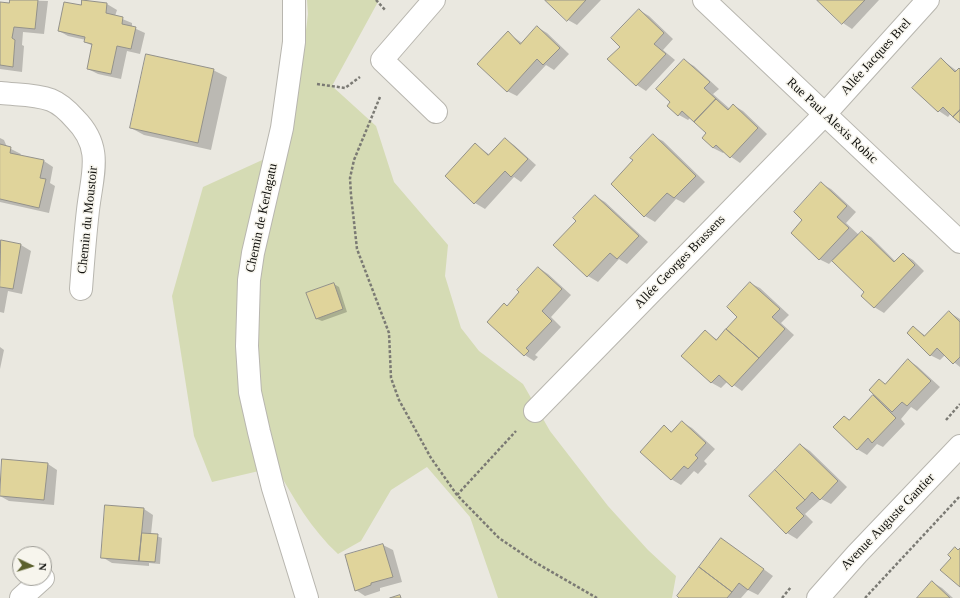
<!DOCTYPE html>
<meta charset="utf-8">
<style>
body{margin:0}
#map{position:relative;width:960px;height:598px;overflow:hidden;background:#eae8e0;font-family:Georgia,serif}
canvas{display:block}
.north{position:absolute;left:12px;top:546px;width:40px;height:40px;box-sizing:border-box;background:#f7f5ed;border:1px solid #9a9993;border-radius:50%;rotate:94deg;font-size:11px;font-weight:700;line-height:16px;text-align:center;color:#0e0e0b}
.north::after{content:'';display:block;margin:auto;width:14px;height:18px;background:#5b602d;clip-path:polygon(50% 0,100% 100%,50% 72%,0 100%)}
</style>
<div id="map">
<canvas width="960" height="598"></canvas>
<div class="north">N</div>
</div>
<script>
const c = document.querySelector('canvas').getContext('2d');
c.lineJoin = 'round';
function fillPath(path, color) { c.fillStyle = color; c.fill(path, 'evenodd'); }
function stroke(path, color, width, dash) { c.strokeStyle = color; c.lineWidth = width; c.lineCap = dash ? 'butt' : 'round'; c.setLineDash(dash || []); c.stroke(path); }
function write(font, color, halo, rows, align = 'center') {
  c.font = font + ' Georgia,serif'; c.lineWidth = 3; c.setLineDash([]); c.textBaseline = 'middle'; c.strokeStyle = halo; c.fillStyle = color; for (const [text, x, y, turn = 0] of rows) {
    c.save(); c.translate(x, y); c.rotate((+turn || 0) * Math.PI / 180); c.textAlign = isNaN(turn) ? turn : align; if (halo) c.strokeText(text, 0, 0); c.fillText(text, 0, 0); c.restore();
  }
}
fillPath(new Path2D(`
 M307 0H379L332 86 376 126 394 182 448 245 445 276 461 328 479 351 523 384 550 431 608 506 648 550 676 576 672 598H498L470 517 427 467 391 490 361 541 338 554C311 529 294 499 276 467L212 482 194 436 172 296 203 187 282 151 298 95 308 14Z`), '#d5dbb4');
fillPath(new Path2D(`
 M11 0 48 1 44 34 23 32 22 45 24 46 22 72 0 69V3L10 4Z
 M83 0 107 4 117 10 115 16 132 23V27L145 33 140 54 127 51 121 79 98 74 88 69 93 46 85 42 86 40 68 36 59 31 81 6Z
 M547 0H601L577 25 568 20Z
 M819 0H879L852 29 843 23Z
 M639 10 649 16 673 39 663 50 675 60 646 91 637 85 621 47Z
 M537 27 547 33 569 54 554 70 546 65 517 96 507 91 508 33 522 43Z
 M941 59 957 71 960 70V122L951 113 948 117 939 111Z
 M684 60 694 66 719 89 713 94 730 109 733 105 743 111 767 134 740 163 724 152 723 153 713 148 703 138 708 133 691 117 688 120 679 115 672 102Z
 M213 70 227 77 211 150 144 135 131 128Z
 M653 136 663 141 705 182 684 203 676 199 655 222 645 216 634 160Z
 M0 138 4 140 7 147 21 154 20 156 44 161 53 167 50 183 55 186 49 213 0 202Z
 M505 139 514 145 536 165 521 182 514 177 485 209 475 203V144L490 155Z
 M822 184 831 189 856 212 846 223 859 235 862 232 871 237 896 262 903 254 913 260 924 271 884 313 874 307 866 293 833 260 829 264 819 259 804 220Z
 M595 196 605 202 648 242 627 264 619 259 598 282 588 276 555 245 577 221Z
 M2 241 21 245 31 251 22 294 8 291 4 313 0 312V252Z
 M539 268 548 274 571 295 551 317 561 327 535 355 538 357 534 361 525 355 508 306Z
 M750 283 760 288 789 315 781 323 794 335 742 391 728 381 721 388 712 383 683 356 705 332 718 340 739 317Z
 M334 284 339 287 347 312 322 321 317 319Z
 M949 312 960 319V367L945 355 940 360 930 355 913 327 926 336Z
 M0 347 4 350 0 369Z
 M908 360 917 366 940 387 917 411 911 407 901 419 905 424 883 447 877 444 867 455 857 449 844 417 851 421 875 395 880 381 886 384Z
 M682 422 692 428 715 449 704 461 707 464 698 474 694 471 681 485 671 479 664 427 673 432Z
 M801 445 810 451 847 487 831 504 821 499 805 514 813 522 797 539 787 533 750 496Z
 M3 460 48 464 57 470 54 505 9 501 0 496Z
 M144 509 153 515 151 534 162 538 160 564 149 563V566L112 563 102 557Z
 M722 539 773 576 758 595 748 590 741 598H681Z
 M383 545 393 550 402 582 380 588V591L365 596 356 590Z
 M932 582 942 588 953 598H918Z`), '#0003');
const building = new Path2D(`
 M10 0H38L35 29 14 27 12 38 15 40 13 67 0 65V2L9 3Z
 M82 0 107 3 106 13 123 17 122 24 136 27 131 49 117 46 111 74 87 69 92 44 84 42 85 37 58 31 64 2 81 5Z
 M545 0H586L567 21Z
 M817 0H865L842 24Z
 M639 9 664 33 654 44 666 54 636 86 607 59 620 47 611 38Z
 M537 26 560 48 543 65 537 59 507 92 477 64 508 31 520 44Z
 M146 54 214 69 198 143 130 128Z
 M941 58 955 72 959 68 960 69V110L953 117 943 107 938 112 912 88Z
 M684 59 710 82 704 88 716 99 694 122 682 111 678 116 667 106 670 102 656 89Z
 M716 99 728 110 733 104 758 128 730 158 716 145 713 148 702 138 706 133 694 122Z
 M960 110V123L953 117Z
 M653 134 696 176 674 198 667 193 644 217 611 184 633 160 630 158Z
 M505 138 528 159 511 177 505 171 474 204 445 176 475 143 488 155Z
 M0 144 11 147 10 153 44 160 40 178 46 179 39 208 0 199Z
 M821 182 847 206 837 217 849 228 819 260 791 233 802 220 794 212Z
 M595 195 639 236 617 259 610 253 587 277 553 245 576 221 573 218Z
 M862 231 894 262 903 253 915 265 874 308 861 296 864 292 832 261Z
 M1 240 21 244 13 289 0 287Z
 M538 267 562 289 542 311 552 321 526 348 529 351 524 356 487 322 504 303 507 306 519 292 517 290Z
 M750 282 780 309 772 317 785 329 759 358 726 329 737 317 727 307Z
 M334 283 343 309 316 319 306 293Z
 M949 311 960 322V357L953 364 937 348 930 356 907 333 913 326 924 336Z
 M726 329 759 358 732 387 719 375 711 383 681 356 705 330 716 340Z
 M908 359 931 381 907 406 902 402 892 412 869 390 879 379 885 384Z
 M873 395 896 418 872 443 868 438 857 450 833 427 844 416 849 420Z
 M682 421 706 443 695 455 698 458 688 469 684 466 671 480 640 452 664 425 671 432Z
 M800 444 838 481 820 500 812 492 805 500 775 470Z
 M2 459 48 463 44 500 0 496Z
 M775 470 805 500 796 508 804 516 786 534 749 496Z
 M105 505 144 508 139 561 101 558Z
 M142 533 158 534 155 562 139 561Z
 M721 538 764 569 748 590 739 583 732 592 699 567Z
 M383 544 393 577 371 583V585L355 591 345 555Z
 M955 547 958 550 960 548V587L940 570 951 558 948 555Z
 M699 567 732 592 727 598H679L677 596Z
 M932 581 950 598H917Z
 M400 595 401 598H390Z`);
fillPath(building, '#e0d49b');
stroke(building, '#93918a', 1);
const minor = new Path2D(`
 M294 0V42L282 128 253 253 249 280 247 346 250 392 259 432 273 488 307 598
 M434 0 382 60 436 112
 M704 0 960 242
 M0 93C17 95 35 94 51 100 61 104 68 111 75 119 104 148 92 174 88 210 85 236 83 262 81 289
 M535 411 825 114 928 0
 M21 598 43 578
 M818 598 857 554 960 446`);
stroke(minor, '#b8b6af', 24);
stroke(new Path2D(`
 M376 0 386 11
 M317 84 345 88 360 77
 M380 97 354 160 350 178 351 195 357 249 389 333 391 378 399 400 431 458 457 495 499 538 533 561 597 598
 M946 420 960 404
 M457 495 516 431
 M782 598 791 587
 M865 598 960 496`), '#7b7a74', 2.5, [3, 2]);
stroke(minor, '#fff', 22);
write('13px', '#0e0e0b', '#f7f5ed', [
 ["Allée Jacques Brel",876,57,-48],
 ["Rue Paul Alexis Robic",832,121,43],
 ["Chemin de Kerlagatu",262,218,-78],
 ["Chemin du Moustoir",88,220,-84],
 ["Allée Georges Brassens",680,262,-46],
 ["Avenue Auguste Gantier",888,522,-46]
]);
</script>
